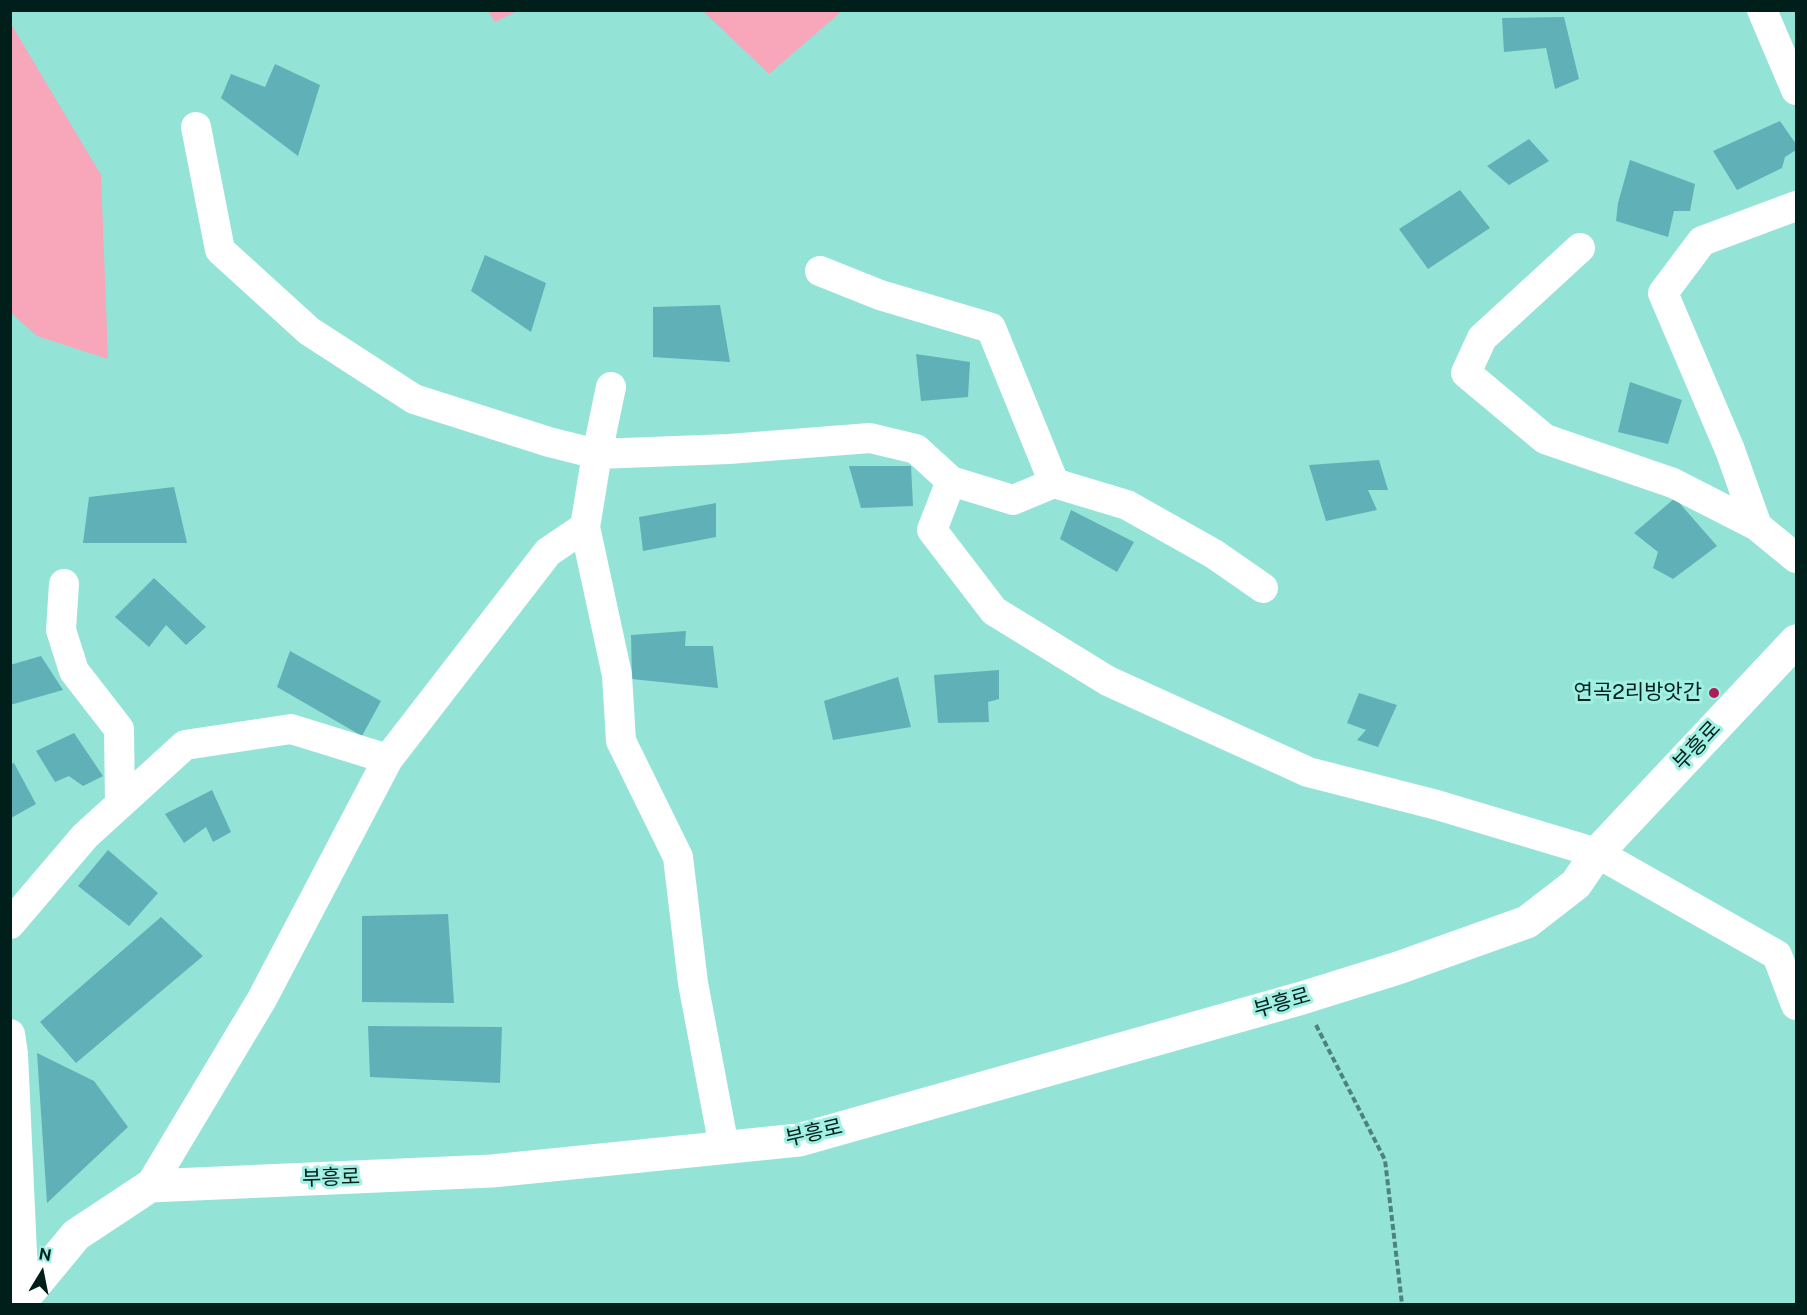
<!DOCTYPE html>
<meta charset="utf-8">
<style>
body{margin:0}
#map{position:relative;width:1807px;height:1315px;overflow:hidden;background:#94e3d7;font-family:"Public Sans",sans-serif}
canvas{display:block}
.frame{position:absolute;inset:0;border:12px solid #001f1b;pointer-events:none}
.north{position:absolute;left:12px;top:1243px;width:60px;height:60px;-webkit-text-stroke:4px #a1f0e4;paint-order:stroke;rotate:10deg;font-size:16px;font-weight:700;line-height:24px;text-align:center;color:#001f1b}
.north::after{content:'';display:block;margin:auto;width:21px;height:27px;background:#001f1b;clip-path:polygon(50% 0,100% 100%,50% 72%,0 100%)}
</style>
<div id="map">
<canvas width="1807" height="1315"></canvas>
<div class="frame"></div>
<div class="north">N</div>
</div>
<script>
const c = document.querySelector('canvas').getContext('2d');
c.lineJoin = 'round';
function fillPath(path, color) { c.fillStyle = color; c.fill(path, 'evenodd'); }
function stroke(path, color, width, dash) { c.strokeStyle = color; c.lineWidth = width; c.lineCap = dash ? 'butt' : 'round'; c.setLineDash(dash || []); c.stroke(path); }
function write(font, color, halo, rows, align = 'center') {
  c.font = font + ' "Public Sans","Noto Sans KR",sans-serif'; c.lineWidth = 6; c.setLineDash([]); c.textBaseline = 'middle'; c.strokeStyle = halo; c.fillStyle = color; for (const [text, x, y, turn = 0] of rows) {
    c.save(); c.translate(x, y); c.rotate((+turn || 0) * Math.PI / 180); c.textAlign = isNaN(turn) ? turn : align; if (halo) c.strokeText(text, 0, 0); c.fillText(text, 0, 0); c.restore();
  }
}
fillPath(new Path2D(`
 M488 11H517L495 22Z
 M703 11H842L769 74Z
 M11 24 101 175 108 359 37 336 11 313Z`), '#f7a7b9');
fillPath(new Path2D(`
 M1564 17 1579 79 1555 89 1546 48 1504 52 1502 18Z
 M275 64 320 85 298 156 221 98 231 74 265 87Z
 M1780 121 1796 144V150L1785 157 1782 168 1737 190 1713 151Z
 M1529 139 1549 161 1509 185 1487 166Z
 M1630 160 1695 184 1690 211H1674L1668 237 1616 221 1618 203Z
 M1460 190 1490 228 1428 269 1399 229Z
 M485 255 546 283 531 332 471 291Z
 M720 305 730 362 653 357V307Z
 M916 354 970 362 968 397 921 401Z
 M1630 382 1682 400 1668 444 1618 432Z
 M1379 460 1388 490H1368L1377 510 1326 521 1309 465Z
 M849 466H911L913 506 861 508Z
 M174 487 187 543H83L89 497Z
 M1675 498 1717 546 1673 579 1653 568 1658 552 1634 533Z
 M716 503V537L643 551 639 517Z
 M1071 510 1134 542 1117 572 1060 539Z
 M154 578 206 627 186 645 166 625 149 647 115 617Z
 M686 631 685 646H713L718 688 632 679 631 635Z
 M290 651 381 701 362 736 277 687Z
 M41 656 63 690 10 705V665Z
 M999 670V699L988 702 989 722 938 723 934 675Z
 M898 677 911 727 833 740 824 701Z
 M1359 693 1397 705 1378 747 1357 740 1366 730 1347 723Z
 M74 733 103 776 83 786 69 776 55 782 36 751Z
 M14 763 36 804 11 818 10 764Z
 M212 790 231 832 213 842 206 827 184 843 165 814Z
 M108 850 158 893 129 926 78 886Z
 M448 914 454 1003 362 1002V916Z
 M161 917 203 956 76 1063 40 1022Z
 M368 1026 502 1027 500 1083 370 1077Z
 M37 1053 94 1081 128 1127 47 1203Z`), '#60b0b8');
stroke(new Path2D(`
 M1316 1025 1385 1160 1402 1304`), '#4c847c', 4, [6, 3]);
stroke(new Path2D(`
 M1762 10 1796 90
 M196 127 220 250 309 331 414 399 549 442 597 454 729 449 870 438 916 449 951 481 1013 500 1054 483 1127 505 1214 554 1263 588
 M1580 248 1482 338 1466 373 1545 439 1673 483 1757 526 1796 558
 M820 271 880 295 991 328 1054 483
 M611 387 597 454 585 527 617 675 621 741 678 857 693 983 724 1147
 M951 481 932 530 994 611 1108 681 1308 772 1437 805 1597 853 1777 955 1796 1005
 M1757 526 1730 450 1663 293 1702 241 1796 206
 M64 584 61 630 74 671 119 729 120 804
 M10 924 85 836 185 745 291 729 388 759
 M10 1034 13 1054 24 1298
 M150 1186 262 999 388 759 548 552 585 527`), '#fff', 30);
stroke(new Path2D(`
 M22 1304 24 1298 76 1235 150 1186 492 1171 799 1140 1302 998 1398 968 1527 922 1576 884 1597 853 1796 641`), '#fff', 33);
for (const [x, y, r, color] of [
 [1714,693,6,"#ad1d55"]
]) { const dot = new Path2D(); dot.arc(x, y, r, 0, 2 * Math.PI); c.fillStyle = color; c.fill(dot); stroke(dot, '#a1f0e4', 2); }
write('21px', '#001f1b', '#a1f0e4', [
 ["연곡2리방앗간",1702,693]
], 'right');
write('21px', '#001f1b', '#a1f0e4', [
 ["부흥로",1697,746,-47],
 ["부흥로",1282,1003,-16],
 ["부흥로",814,1133,-13],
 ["부흥로",331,1178,-2]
]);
</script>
